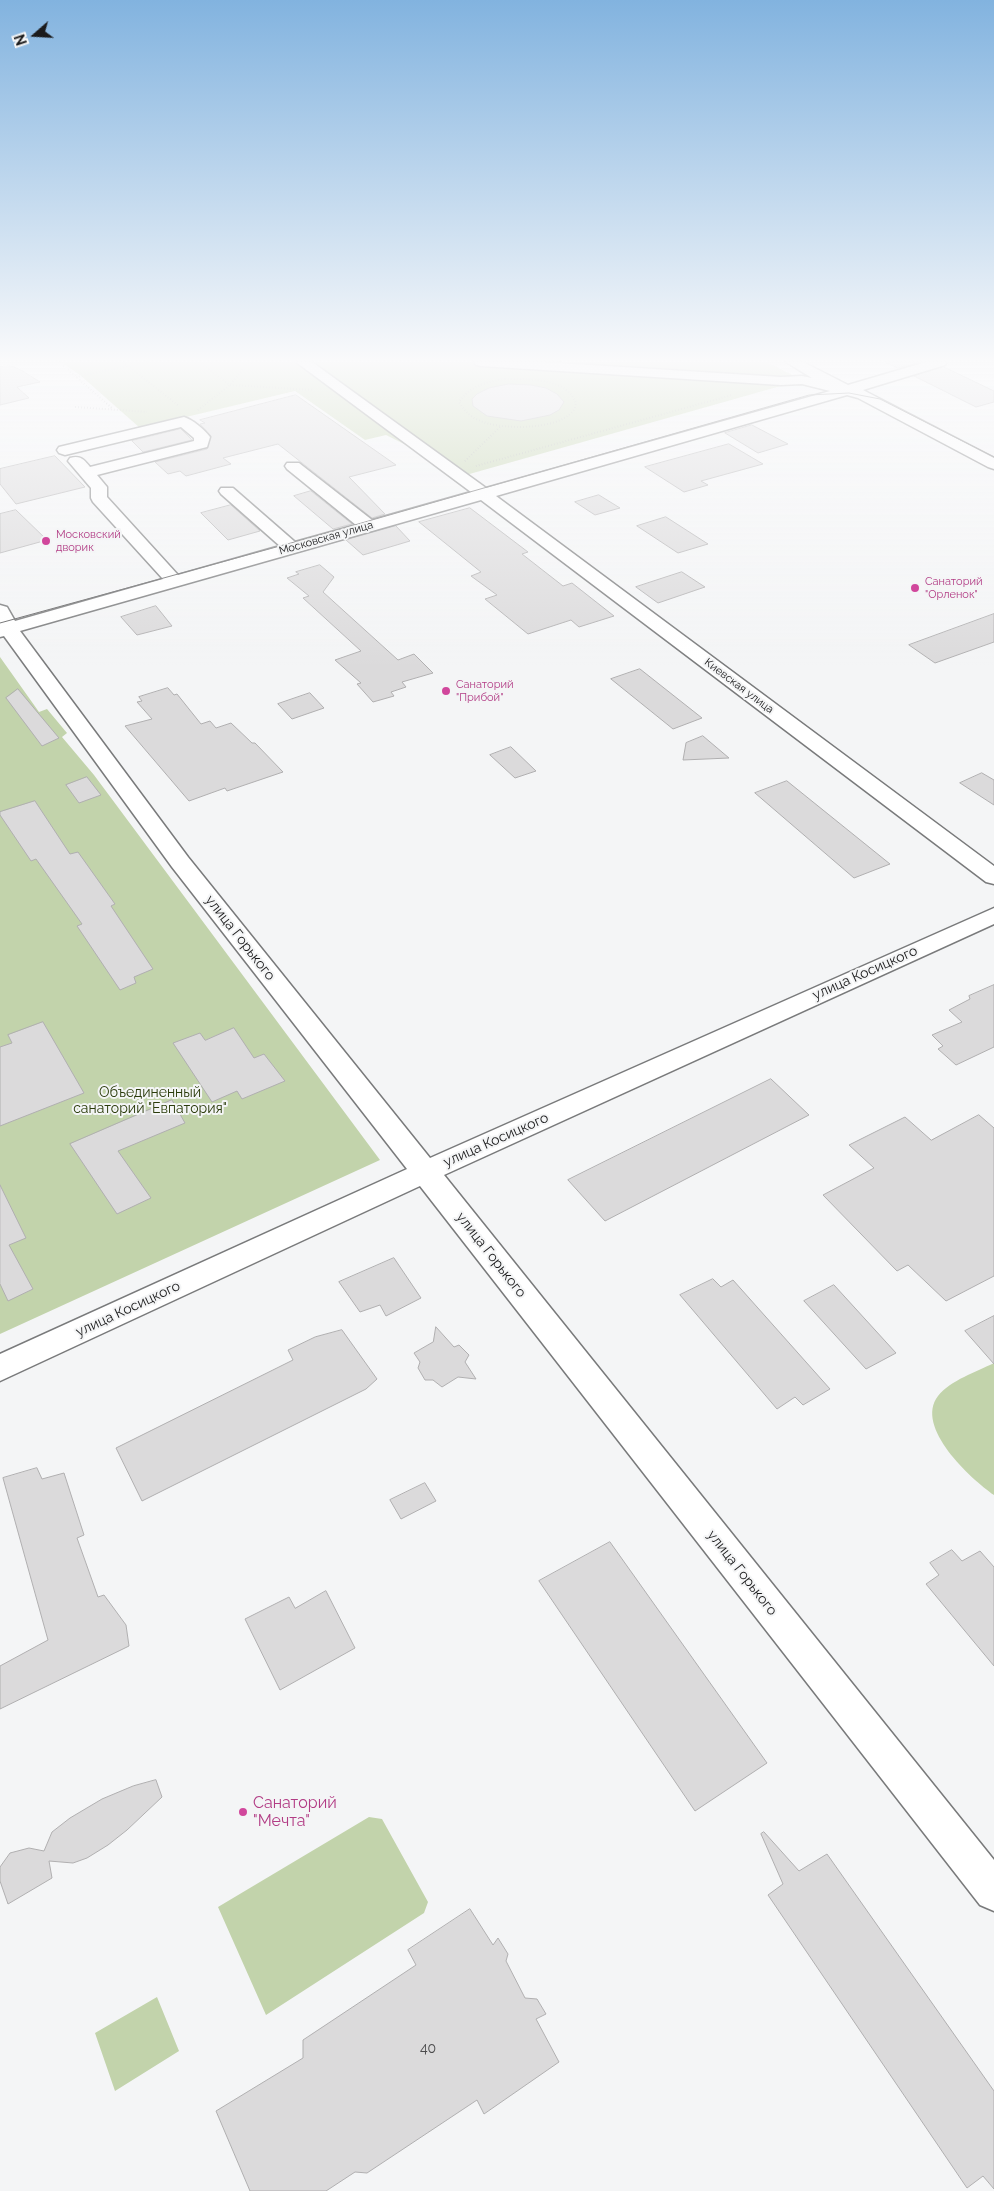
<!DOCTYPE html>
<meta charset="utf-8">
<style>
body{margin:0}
#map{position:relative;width:994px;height:2191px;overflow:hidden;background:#f4f5f6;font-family:Raleway,sans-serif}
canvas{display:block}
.north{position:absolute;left:10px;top:10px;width:50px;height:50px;-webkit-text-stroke:4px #f4f5f6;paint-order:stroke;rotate:251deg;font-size:14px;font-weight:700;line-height:20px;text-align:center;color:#1b1b1c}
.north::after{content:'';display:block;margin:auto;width:18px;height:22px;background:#1b1b1c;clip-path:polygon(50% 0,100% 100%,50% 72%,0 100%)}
</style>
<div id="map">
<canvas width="994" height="2191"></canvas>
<div class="north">N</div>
</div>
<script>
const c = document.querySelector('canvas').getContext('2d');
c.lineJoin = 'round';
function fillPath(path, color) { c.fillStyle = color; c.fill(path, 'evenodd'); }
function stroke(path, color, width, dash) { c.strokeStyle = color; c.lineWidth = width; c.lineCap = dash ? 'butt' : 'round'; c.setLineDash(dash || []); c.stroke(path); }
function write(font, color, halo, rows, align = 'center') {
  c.font = font + ' Raleway,sans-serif'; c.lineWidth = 4; c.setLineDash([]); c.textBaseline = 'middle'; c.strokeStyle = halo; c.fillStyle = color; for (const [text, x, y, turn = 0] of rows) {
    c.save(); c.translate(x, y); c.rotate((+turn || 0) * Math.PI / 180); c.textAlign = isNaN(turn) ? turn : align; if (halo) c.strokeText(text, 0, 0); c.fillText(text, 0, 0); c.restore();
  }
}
fillPath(new Path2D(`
 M61 362H767L802 380 466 475 386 435 365 440 295 391 140 428 80 375Z
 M0 657 39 712 47 709 67 733 62 737 94 775 380 1160 0 1334Z
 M994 1363V1495C971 1479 914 1427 938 1396 951 1380 976 1372 994 1363Z
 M369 1817 382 1819 428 1902 424 1913 266 2015 218 1907Z
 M157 1997 179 2051 115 2091 95 2033Z`), '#c2d3ab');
const building = new Path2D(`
 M885 362H921L898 368Z
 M11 366 21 370 40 382 17 387 29 398 0 405V367Z
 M944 367 994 391V402L976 407 914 376Z
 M509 384 531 385 546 388 557 394 564 402 559 410 550 415 521 421 487 416 473 406 472 399 477 394 489 388Z
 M296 395 396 465 349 477 385 514 372 518 278 444 223 458 231 464 186 476 180 471 168 474 155 462 207 449 211 436 200 424 205 423 200 420Z
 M752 425 788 444 758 453 725 433Z
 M181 429 192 440 143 452 132 441Z
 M729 444 763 464 701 481 708 485 684 492 645 467Z
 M55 456 85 487 16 504 0 484V469Z
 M311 491 352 524 333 529 294 496Z
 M599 495 620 508 595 515 575 502Z
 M231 505 260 531 228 540 201 513Z
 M470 508 528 552 522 554 563 586 572 583 614 616 579 627 571 620 528 634 485 599 497 595 471 576 481 572 419 522Z
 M16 510 47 540 0 553V514Z
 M666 517 708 544 678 553 637 526Z
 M396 526 410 541 363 555 346 540Z
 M320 565 334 577 323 592 398 660 414 654 433 673 402 682 406 687 391 692 394 696 373 702 357 684 361 683 335 660 361 651 303 598 309 596 287 578 299 574 296 572Z
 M682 572 705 587 658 603 636 587Z
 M156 606 172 626 137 635 121 617Z
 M994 614V642L935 663 909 645Z
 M640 669 702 718 673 729 611 679Z
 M168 688 174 695 177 694 201 724 210 721 216 728 231 723 252 743H255L283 772 227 791 225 788 189 801 125 726 152 719 137 702 142 701 139 697Z
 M18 689 59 738 42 746 6 698Z
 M310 693 324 708 292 719 278 704Z
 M703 736 729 758 683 760 686 743Z
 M511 747 536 771 515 778 490 755Z
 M982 773 994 780V805L960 783Z
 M87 777 101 795 79 803 66 785Z
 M787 781 890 864 854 878 755 793Z
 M35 801 70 854 78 852 115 904 111 906 153 969 134 977 136 983 120 990 77 926 82 924 36 859 31 861 0 815V812Z
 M994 985V1047L956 1065 938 1049 943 1046 932 1035 962 1022 949 1010 970 999 969 996Z
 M43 1022 84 1093 0 1126V1047L12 1043 8 1035Z
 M234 1028 254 1058 264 1054 285 1081 242 1099 237 1091 212 1102 173 1043 200 1033 205 1040Z
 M771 1079 809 1115 605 1221 568 1180Z
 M172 1100 185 1123 118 1151 151 1198 117 1214 70 1144Z
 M979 1115 994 1128V1276L946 1301 908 1265 897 1271 823 1195 874 1168 849 1145 905 1117 931 1140Z
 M0 1185 26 1238 9 1245 33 1289 8 1301 0 1284Z
 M394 1258 421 1298 386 1316 380 1305 360 1312 339 1282Z
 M713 1279 721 1287 733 1280 830 1389 803 1405 795 1397 777 1409 680 1295Z
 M834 1285 896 1353 866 1369 804 1301Z
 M994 1316V1364L965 1331Z
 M436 1327 454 1347 459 1345 469 1355 465 1362 476 1379 458 1377 442 1387 433 1380H425L418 1368 420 1362 414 1353 433 1342Z
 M342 1330 377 1379 366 1389 142 1501 116 1448 293 1360 288 1350 315 1337Z
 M37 1468 42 1479 64 1473 84 1535 77 1538 98 1597 104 1595 126 1625 129 1646 0 1709V1666L48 1640 3 1478Z
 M425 1483 436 1501 401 1519 390 1500Z
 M610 1542 767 1763 695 1811 539 1581Z
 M952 1550 962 1561 980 1551 994 1567V1666L926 1584 939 1575 930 1563Z
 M326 1591 355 1648 280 1690 245 1619 289 1597 295 1608Z
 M156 1780 162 1797 127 1830 108 1845 87 1858 73 1863 49 1861 52 1878 8 1904 0 1881V1867L10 1853 29 1848 44 1851 52 1832 70 1818 102 1799 133 1786Z
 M764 1832 799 1871 827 1854 994 2091V2189L983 2176 967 2188 768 1895 783 1884 761 1834Z
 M470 1909 493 1945 498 1938 508 1954 506 1961 525 1998 537 1999 546 2014 536 2019 559 2062 484 2114 477 2100 367 2173 355 2172 326 2191H250L216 2111 303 2058V2040L416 1965 408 1950Z`);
fillPath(building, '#dbdadb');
stroke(building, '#b0afb0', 1);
const minor = new Path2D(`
 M296 362H312L486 488 830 391 802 384 781 385 481 366 476 365 474 362H542L781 377 802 376 812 378 786 362H803L848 385 926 362H947L945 365 863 390 994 458V469L988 467 858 398 847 395 496 496 994 866V884L986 882 481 500 20 631 188 857 430 1158 994 908V924L444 1175 994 1860V1911L980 1905 420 1186 0 1381V1354L407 1169 172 867 4 636 0 637V605L7 607 15 621 163 579 93 502 91 498V488L68 461 70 458C81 455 84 460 90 467L194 441V438L181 427 65 455 59 453 57 450 59 447 184 417C193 420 204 429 210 437L207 447 97 475 107 487V497L178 575 280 546 221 494 219 491 221 488H233L295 542 356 525 287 469 285 466 287 463H299L372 520 471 492Z`);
stroke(minor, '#797a7b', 3);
stroke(new Path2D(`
 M59 362 113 409
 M123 362 179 406
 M199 362 230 385 314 390
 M76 377 147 362
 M505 379C524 379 561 378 573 397 576 402 577 406 573 411 557 431 499 430 478 420 469 416 464 410 459 402 470 386 486 382 505 379Z
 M75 407 147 412
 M198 410 230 385 249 362
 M465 461 500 427
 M476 466 732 395`), '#a1a1a2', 2, [0.5, 2.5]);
fillPath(minor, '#fff');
stroke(new Path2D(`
 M0 623 309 538 809 395 849 393 880 399 994 457`), '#616162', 1);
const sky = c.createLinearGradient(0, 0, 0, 668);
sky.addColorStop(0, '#82b3df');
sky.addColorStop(0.54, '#fafafb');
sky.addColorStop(1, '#fafafb00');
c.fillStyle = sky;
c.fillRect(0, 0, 994, 668);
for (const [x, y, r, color] of [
 [46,541,5,"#d1479c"],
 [915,588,5,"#d1479c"],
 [446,691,5,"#d1479c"],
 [243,1812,5,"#d1479c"]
]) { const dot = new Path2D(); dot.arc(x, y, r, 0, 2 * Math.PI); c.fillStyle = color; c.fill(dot); stroke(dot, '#f4f5f6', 2); }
write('11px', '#b23c85', '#f4f5f6', [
 ["Московский",56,535],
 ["дворик",56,548],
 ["Санаторий",925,582],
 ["\"Орленок\"",925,595],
 ["Санаторий",456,685],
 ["\"Прибой\"",456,698]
], 'left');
write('11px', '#1b1b1c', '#f4f5f6', [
 ["Московская улица",326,538,-16],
 ["Киевская улица",739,686,37]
]);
write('14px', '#1b1b1c', '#f4f5f6', [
 ["улица Горького",240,938,52],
 ["улица Косицкого",865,973,-24],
 ["улица Косицкого",496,1140,-24],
 ["улица Горького",491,1255,52],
 ["улица Косицкого",128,1309,-25],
 ["улица Горького",742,1573,52]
]);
write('14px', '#2a3b0a', '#f4f5f6', [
 ["Объединенный",150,1093],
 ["санаторий \"Евпатория\"",150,1109]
]);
write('14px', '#4b4b4c', null, [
 ["40",428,2049]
]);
write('16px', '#b23c85', '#f4f5f6', [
 ["Санаторий",253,1803],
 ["\"Мечта\"",253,1821]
], 'left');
</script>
